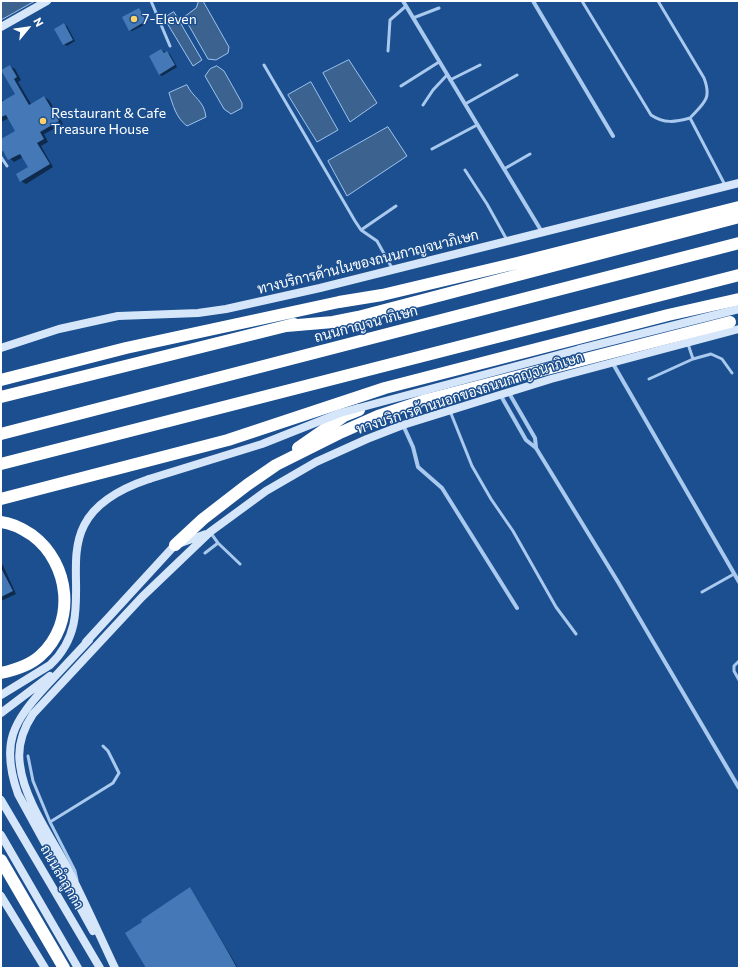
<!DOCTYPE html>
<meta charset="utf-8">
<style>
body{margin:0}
#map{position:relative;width:740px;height:969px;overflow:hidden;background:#1b4f8f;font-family:Commissioner,sans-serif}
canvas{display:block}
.frame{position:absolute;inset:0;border:2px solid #fff;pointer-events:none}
.north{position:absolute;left:8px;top:8px;width:40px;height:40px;-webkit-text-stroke:3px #1b4f8f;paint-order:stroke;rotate:61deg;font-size:11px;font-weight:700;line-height:16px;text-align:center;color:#fff}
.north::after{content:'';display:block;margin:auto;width:14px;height:18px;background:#fff;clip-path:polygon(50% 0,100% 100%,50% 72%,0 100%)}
</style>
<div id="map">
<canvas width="740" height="969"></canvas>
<div class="frame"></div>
<div class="north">N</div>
</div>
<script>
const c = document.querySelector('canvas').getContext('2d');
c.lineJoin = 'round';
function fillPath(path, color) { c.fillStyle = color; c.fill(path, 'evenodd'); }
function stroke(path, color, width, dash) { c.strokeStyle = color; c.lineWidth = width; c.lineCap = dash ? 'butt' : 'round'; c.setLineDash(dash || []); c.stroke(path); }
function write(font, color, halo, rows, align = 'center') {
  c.font = font + ' Commissioner,Sarabun,sans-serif'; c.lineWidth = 3; c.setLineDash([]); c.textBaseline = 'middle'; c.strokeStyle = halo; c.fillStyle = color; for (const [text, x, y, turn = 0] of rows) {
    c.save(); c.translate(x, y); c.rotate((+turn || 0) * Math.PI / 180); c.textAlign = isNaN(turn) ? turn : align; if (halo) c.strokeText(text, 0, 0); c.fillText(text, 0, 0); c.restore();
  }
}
const water = new Path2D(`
 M1 1H35L1 20Z
 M199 1H203L229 47 228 53 216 60 208 59 184 17 196 8Z
 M174 12 202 60 193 66 164 18Z
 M349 60 377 103 350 122 323 73Z
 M217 66 224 71 242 103V108L231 114 224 109 205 76 210 69Z
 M311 82 338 130 317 142 288 95Z
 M187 85C193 98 204 100 206 117L187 126C176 118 173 105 169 93Z
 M388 127 407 156 347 196 328 161Z`);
fillPath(water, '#3c6290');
stroke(water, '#9cc4f0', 1);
fillPath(new Path2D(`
 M139 9 148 23 132 31 129 30Z
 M64 25 67 26 75 41 67 46 64 44Z
 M161 50 170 54 177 67 162 76 160 75 150 57Z
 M10 66 15 69 21 80 18 82 31 104 44 97 49 100 63 124 44 134 48 142 41 146 53 167 26 184 21 181 29 167 23 157 14 162 1 150V142L16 131 9 118 1 122V99L5 101 16 95Z
 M1 561 16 594 1 601Z
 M191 889 238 968H147Z`), '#0007');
fillPath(new Path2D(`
 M139 8 146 21 129 31 122 17Z
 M64 23 73 40 63 45 54 29Z
 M161 49 164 53 167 51 175 65 159 75 149 56Z
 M10 65 17 77 14 79 29 105 44 96 59 121 40 132 44 139 37 143 50 164 20 182 16 174 28 167 20 154 8 160 3 151 1 152V139L15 131 6 115 1 117V102L15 94 1 70Z
 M1 568 13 591 1 597Z
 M190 887 224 945 237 968H146L125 933 142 922 141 920Z`), '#4478b7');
stroke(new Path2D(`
 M151 1 170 46
 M582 1 651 115C664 124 676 122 690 118L725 185
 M658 1 704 78C712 99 704 103 690 118
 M413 18 439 8
 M388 51 390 20 406 6
 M264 65 355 221 361 230 377 241 392 268
 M450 80 480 65
 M401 86 439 62
 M465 104 517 75
 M423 105 433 90 447 75
 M432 149 477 125
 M1 157 7 166
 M504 169 530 154
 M465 170 487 204 507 240
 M361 230 396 206
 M688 344 693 359
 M649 379 693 359 711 354 722 359 732 373
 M450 411 472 466 491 499 513 531 556 607 576 634
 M210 532 218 543 240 564
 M205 553 218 543
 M702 592 734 574
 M739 661 734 666V671L739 680
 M28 756 33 781 50 822 75 871 77 880
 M50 822 113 783 119 773 108 751 103 746`), '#a9c9ee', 3);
stroke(new Path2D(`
 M403 1 542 232
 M533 1 613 136
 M612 362 739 582
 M509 393 535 438 536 447
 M501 396 526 440 536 448 618 582 739 788
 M403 425 413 447 418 467 442 488 517 608`), '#a9c9ee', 4);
stroke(new Path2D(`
 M1 27 47 1
 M1 348 59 329 118 316 198 313 226 309 320 288 739 183
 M580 349 739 309
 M89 640C75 655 61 670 47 685 13 722 0 743 18 794L93 931
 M86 642 175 545 206 534
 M1 695 50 665C115 604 21 522 149 479
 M1 713 50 676
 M1 800 100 968
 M1 835 78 968
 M1 896 45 968
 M115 968C99 934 84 900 67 867 51 837 24 799 20 765 17 746 23 729 33 714L142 597 210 532 266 491 316 462 367 439 403 425 551 379 739 329`), '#d6e6fa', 8);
stroke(new Path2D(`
 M286 326 333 322 358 317 739 217
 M1 380 126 348 339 302 382 295 517 263 739 207
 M1 397 294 324
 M1 434 739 243
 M298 448 344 416 359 410
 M1 464 739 275
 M1 499 228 440 385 388 668 315 739 299
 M1 522C12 523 23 529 32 535 70 563 77 623 40 656 29 666 15 670 1 673
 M175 545 203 519 247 485 276 465 342 432 378 416 426 400 539 371
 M1 860 64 968`), '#fff', 12);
stroke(new Path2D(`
 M149 479 262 444 340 413 580 349`), '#d6e6fa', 8);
stroke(new Path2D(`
 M539 371 730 322`), '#fff', 12);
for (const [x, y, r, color] of [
 [134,19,4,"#ffd166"],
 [43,121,4,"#ffd166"]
]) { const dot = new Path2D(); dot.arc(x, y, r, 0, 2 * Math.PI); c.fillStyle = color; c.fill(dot); stroke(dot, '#1b4f8f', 1.5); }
write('14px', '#fff', '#1b4f8f', [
 ["7-Eleven",142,19],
 ["Restaurant & Cafe",51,113],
 ["Treasure House",51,129]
], 'left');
write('14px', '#fff', '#1b4f8f', [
 ["ทางบริการด้านในของถนนกาญจนาภิเษก",368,262,-14],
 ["ถนนกาญจนาภิเษก",366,324,-15],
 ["ทางบริการด้านนอกของถนนกาญจนาภิเษก",470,393,-18],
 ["ถนนลำลูกกา",62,877,60]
]);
</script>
